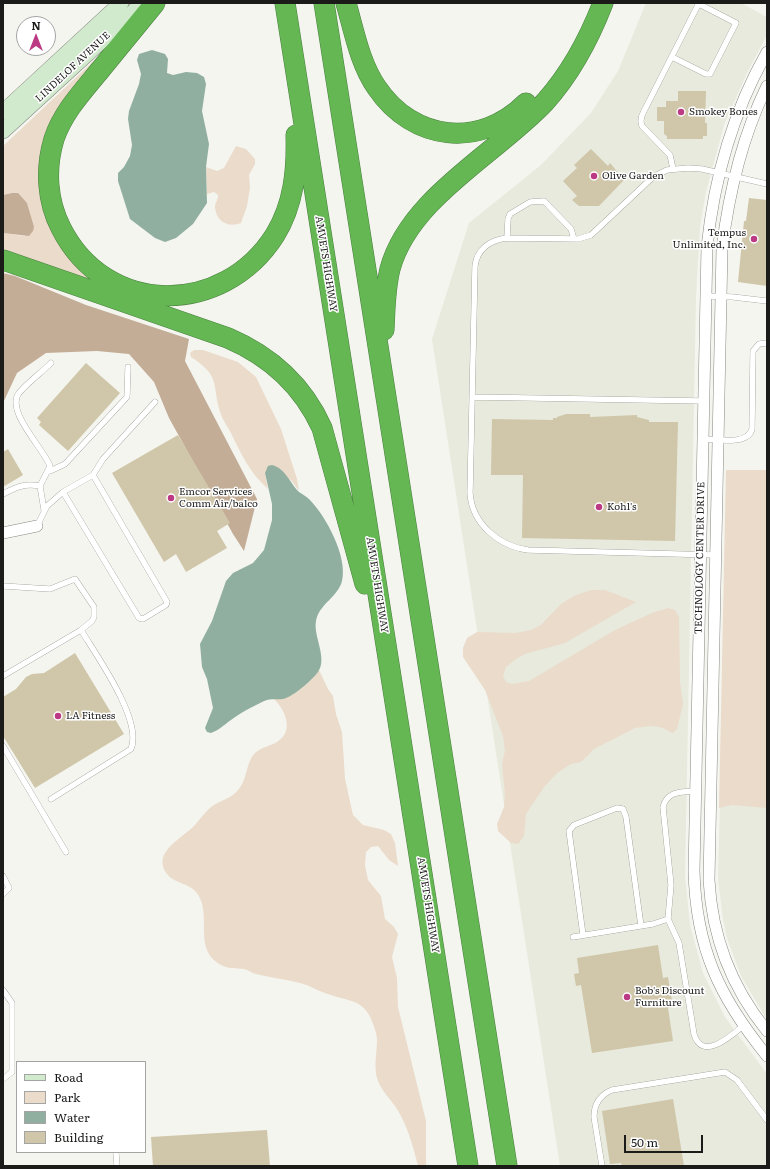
<!DOCTYPE html>
<style>
body{margin:0}
#map{position:relative;width:770px;height:1169px;overflow:hidden;background:#f4f5ef;font-family:Literata,serif}
canvas{display:block}
.frame{position:absolute;inset:0;border:4px solid #1b1c1a;pointer-events:none}
.legend{position:absolute;left:16px;top:1061px;width:130px;height:92px;box-sizing:border-box;background:#fff;border:1px solid #a4a4a3;margin:0;padding:5px 7px;list-style:none;font-size:12px;color:#1b1c1a}
.legend li{display:flex;align-items:center;gap:8px;height:20px}
.legend b{width:20px;border:1px solid #a4a4a3}
.north{position:absolute;left:16px;top:16px;width:40px;height:40px;box-sizing:border-box;background:#fff;border:1px solid #a4a4a3;border-radius:50%;rotate:0deg;font-size:11px;font-weight:700;line-height:16px;text-align:center;color:#1b1c1a}
.north::after{content:'';display:block;margin:auto;width:14px;height:18px;background:#bc3a83;clip-path:polygon(50% 0,100% 100%,50% 72%,0 100%)}
.scale{position:absolute;left:624px;top:1135px;width:79px;height:18px;box-sizing:border-box;border:2px solid #1b1c1a;border-top:0;padding-left:5px;font-size:12px;line-height:14px;white-space:nowrap;color:#1b1c1a;-webkit-text-stroke:3px #fff;paint-order:stroke}
</style>
<div id="map">
<canvas width="770" height="1169"></canvas>
<div class="frame"></div>
<ul class="legend">
<li><b style="height:5px;background:#d1e9cc"></b>Road</li>
<li><b style="height:11px;background:#ebdbcb"></b>Park</li>
<li><b style="height:11px;background:#90afa1"></b>Water</li>
<li><b style="height:11px;background:#d0c6a9"></b>Building</li>
</ul>
<div class="north">N</div>
<div class="scale">50 m</div>
</div>
<script>
const c = document.querySelector('canvas').getContext('2d');
c.lineJoin = 'round';
function fillPath(path, color) { c.fillStyle = color; c.fill(path, 'evenodd'); }
function stroke(path, color, width, dash) { c.strokeStyle = color; c.lineWidth = width; c.lineCap = dash ? 'butt' : 'round'; c.setLineDash(dash || []); c.stroke(path); }
function write(font, color, halo, rows, align = 'center') {
  c.font = font + ' Literata,serif'; c.lineWidth = 3; c.setLineDash([]); c.textBaseline = 'middle'; c.strokeStyle = halo; c.fillStyle = color; for (const [text, x, y, turn = 0] of rows) {
    c.save(); c.translate(x, y); c.rotate((+turn || 0) * Math.PI / 180); c.textAlign = isNaN(turn) ? turn : align; if (halo) c.strokeText(text, 0, 0); c.fillText(text, 0, 0); c.restore();
  }
}
fillPath(new Path2D(`
 M646 3H741L767 17V35L747 73 724 125 706 192 700 227 696 296 685 876 690 925 703 973 725 1017 767 1074V1166H560L432 339 469 223 541 165 591 113 618 71Z
 M721 765 767 774V1020L741 976 727 938 723 919 718 879Z`), '#e7eadc');
fillPath(new Path2D(`
 M103 52 77 85 46 213 57 241 77 264 104 284 3 253V233L25 236 29 212 27 203 12 193 3 195V146Z
 M236 146 246 149 255 159V164L249 175 250 188 247 206 241 223C229 228 216 222 215 207 215 203 218 200 218 195L214 192 207 194 206 167 217 171 224 168Z
 M194 350H203L238 362 256 377 281 429 297 479 299 491 291 480 265 473 268 489C250 473 241 454 231 433 228 427 224 422 222 417 210 387 224 378 191 357L190 353Z
 M726 470H767V808L732 805 719 808Z
 M591 590H605L636 602 565 643 525 654 516 659 506 667 503 676 506 682 512 684 529 681 615 630 652 613 668 608 675 610 679 617 680 682 683 704 677 729 673 733 660 727 650 726 635 728 594 749 581 762 571 764 557 773 544 787 526 814 524 836 518 844 511 843 498 831 497 824 504 807 505 794 502 764 505 751 503 736 485 690 463 657V648L467 638 477 632 516 633 531 630 541 625 561 604 576 595Z
 M319 670 328 689 333 696 336 714 342 732 345 779 353 815 363 825 384 830 391 834 395 843 398 866 389 860 378 846 371 847 366 852 365 865 368 880 381 896 385 919 394 927 398 934 392 957 397 978 398 1007 426 1121V1166H418C413 1146 408 1127 397 1109 391 1100 382 1091 378 1081 373 1068 377 1054 377 1040 377 1035 375 1029 373 1024 364 997 347 1002 325 993 316 990 309 985 300 983 285 979 271 978 256 974 252 973 248 970 244 969 236 968 228 969 221 965 191 948 214 914 196 892 189 883 173 883 167 874 151 853 182 838 193 827 200 820 206 810 214 805 222 800 231 798 237 791 248 780 245 765 254 754 259 748 270 746 277 742 295 731 285 709 273 698 293 699 307 684 319 670Z`), '#ebdbcb');
fillPath(new Path2D(`
 M12 193H18L27 203 34 227 33 231 29 236 3 233V195Z
 M3 273 15 276 86 305 189 339 185 361 257 499 244 551 233 534 169 418 154 382 129 354 97 351 46 353 17 373 3 403Z`), '#c4ad97');
fillPath(new Path2D(`
 M152 50 165 54 168 59 167 73 173 75 186 72 197 73 204 77 206 84 202 111 209 144 206 167 207 203 193 224 176 238 165 242 155 238 130 219 118 181V173L124 167 130 156 132 145 128 119 129 111 139 84 141 74 137 60 139 54Z
 M272 465C285 468 290 483 299 492 302 494 306 496 309 499 326 516 348 557 342 581 338 597 319 604 316 621 313 636 328 658 318 672 312 680 293 697 283 699 276 700 269 698 262 702 252 707 240 713 231 720 224 725 219 730 211 733L207 732 205 728 213 708 207 679 202 667 200 644 212 621 226 581 233 573 253 563 264 550 272 520V504L265 473 268 466Z`), '#90afa1');
fillPath(new Path2D(`
 M678 91H706L705 123H707V136H703V139H667V136L664 134V121H657V107H666V101H678Z
 M591 149 608 166 610 163 624 180 599 206H579L572 200 577 196 563 181 577 168 574 165Z
 M749 198 767 200V286L738 282 744 221H746Z
 M86 363 120 393 68 451 39 425 41 422 37 418Z
 M566 414H590V417L637 415V417L649 420V422H678L675 541 522 538 523 475H491L492 419 553 420V418H557V417Z
 M178 435 230 523 217 531 227 548 186 572 176 554 164 562 112 473Z
 M8 449 23 475 3 487V452Z
 M75 653 124 734 35 788 3 736V697L16 689 26 677 32 674 44 673Z
 M658 945 663 978 668 977 673 1007 668 1008 673 1041 592 1053 581 985 576 986 574 974 579 973 577 958Z
 M673 1099 684 1166H622L621 1163 610 1164 602 1111Z
 M267 1130 270 1166H153L151 1137Z`), '#d0c6a9');
const service = new Path2D(`
 M672 57 706 74H710L736 23 701 5H698L644 111C641 116 640 121 642 126L670 155 673 169
 M507 238 508 219 510 214 530 202 544 201 571 229 574 239
 M706 296 733 297 767 301
 M472 397 703 401
 M702 439C715 439 748 446 752 429L753 351 759 344 767 343
 M50 471 65 464 127 397 128 367
 M63 492 139 618 143 619 166 605 167 602 93 475
 M3 494C16 487 25 483 40 486
 M44 510 40 486 50 466C44 449 5 411 19 393 28 382 41 373 51 363
 M37 526 47 506 63 492 93 475 103 459 155 402
 M715 555 528 550C499 546 472 524 470 493L475 266C477 249 490 240 507 238L578 239 591 235 653 177 667 170 688 168 702 169 767 184
 M3 586 50 589 75 579 94 607V617L92 621 81 630
 M3 676 81 630C96 655 143 720 131 749L51 799
 M3 746 66 852
 M695 791C681 792 667 791 663 807L671 885 668 919 679 943 694 1034C702 1062 731 1036 743 1026
 M3 876 9 888 3 894
 M583 935 569 831 574 825 617 808 623 809 626 817 641 926
 M573 937 653 924 668 919
 M3 990 12 1003V1072L3 1079
 M116 1153 117 1166
 M602 1166 594 1117C594 1104 600 1095 612 1090L725 1072 737 1080 767 1120`);
const minor = new Path2D(`
 M767 52C733 112 714 179 707 247L694 871C696 948 719 997 767 1056
 M767 86C742 137 729 192 722 249L709 880C712 936 732 988 767 1031
 M3 533 37 526`);
const secondary = new Path2D(`
 M3 112 121 3
 M3 131 143 3`);
const motorway = new Path2D(`
 M155 3C137 25 119 47 101 69 83 91 63 112 54 139 45 169 47 201 61 228 106 317 223 317 275 235 294 204 297 170 296 135
 M285 3 468 1166
 M324 3 507 1166
 M346 3C354 31 360 64 377 88 413 141 480 149 526 103
 M3 260 228 338C270 356 303 386 322 428L365 584
 M384 330C385 310 385 289 390 269 409 198 496 154 545 102 571 73 589 39 603 3`);
stroke(service, '#878782', 6);
stroke(minor, '#878782', 12);
stroke(secondary, '#878782', 16);
stroke(motorway, '#4b8140', 21);
stroke(service, '#fff', 5.5);
stroke(minor, '#fff', 11);
stroke(secondary, '#d1e9cc', 15);
stroke(motorway, '#65b754', 20);
for (const [x, y, r, color] of [
 [681,112,4,"#bc3a83"],
 [594,176,4,"#bc3a83"],
 [754,239,4,"#bc3a83"],
 [171,498,4,"#bc3a83"],
 [599,507,4,"#bc3a83"],
 [58,716,4,"#bc3a83"],
 [627,997,4,"#bc3a83"]
]) { const dot = new Path2D(); dot.arc(x, y, r, 0, 2 * Math.PI); c.fillStyle = color; c.fill(dot); stroke(dot, '#fff', 1.5); }
write('10px', '#1b1c1a', '#fff', [
 ["LINDELOF AVENUE",73,67,-43],
 ["AMVETS HIGHWAY",326,264,81],
 ["TECHNOLOGY CENTER DRIVE",700,558,-89],
 ["AMVETS HIGHWAY",377,585,81],
 ["AMVETS HIGHWAY",428,905,81]
]);
write('10px', '#1b1c1a', '#fff', [
 ["Smokey Bones",689,112],
 ["Olive Garden",602,176],
 ["Tempus",746,233,"right"],
 ["Unlimited, Inc.",746,245,"right"],
 ["Emcor Services",179,492],
 ["Comm Air/balco",179,504],
 ["Kohl's",607,507],
 ["LA Fitness",66,716],
 ["Bob's Discount",635,991],
 ["Furniture",635,1003]
], 'left');
</script>
